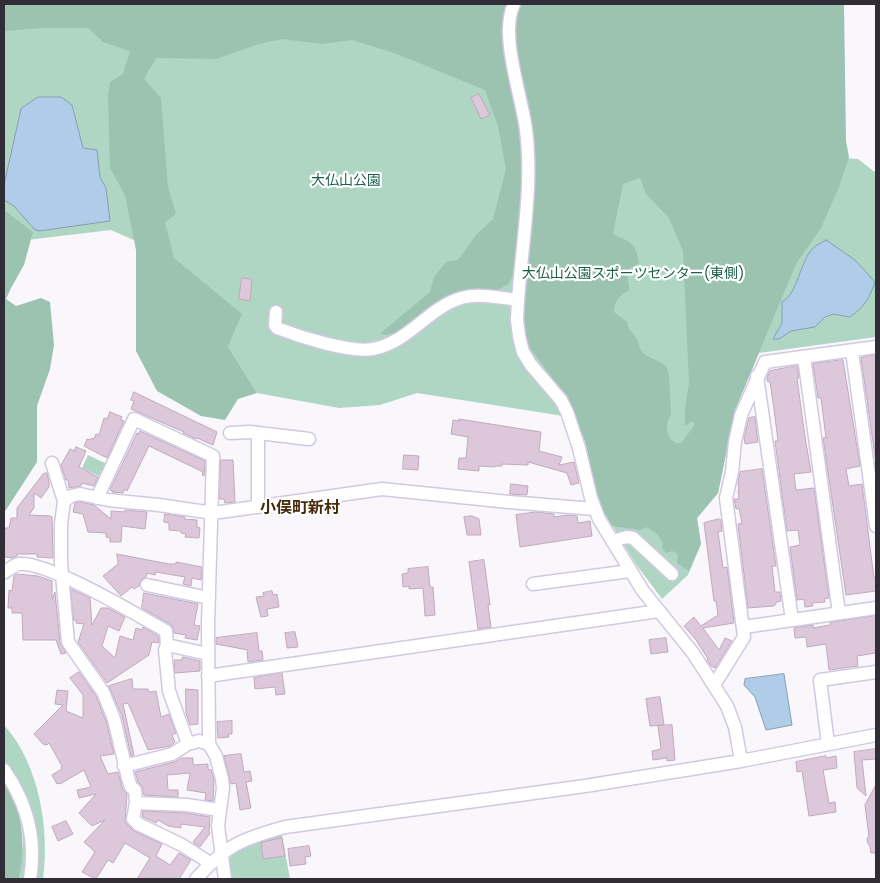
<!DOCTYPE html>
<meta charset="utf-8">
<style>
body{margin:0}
#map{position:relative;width:880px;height:883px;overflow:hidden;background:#f9f7fc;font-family:Poppins,sans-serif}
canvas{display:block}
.frame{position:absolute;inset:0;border:5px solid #302d36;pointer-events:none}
</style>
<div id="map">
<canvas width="880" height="883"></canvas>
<div class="frame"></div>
</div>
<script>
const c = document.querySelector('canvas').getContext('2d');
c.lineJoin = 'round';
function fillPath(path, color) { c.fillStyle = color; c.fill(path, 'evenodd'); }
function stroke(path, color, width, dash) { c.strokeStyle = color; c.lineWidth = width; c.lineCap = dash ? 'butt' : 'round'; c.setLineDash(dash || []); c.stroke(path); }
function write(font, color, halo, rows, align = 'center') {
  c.font = font + ' Poppins,"Noto Sans JP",sans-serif'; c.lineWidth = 4.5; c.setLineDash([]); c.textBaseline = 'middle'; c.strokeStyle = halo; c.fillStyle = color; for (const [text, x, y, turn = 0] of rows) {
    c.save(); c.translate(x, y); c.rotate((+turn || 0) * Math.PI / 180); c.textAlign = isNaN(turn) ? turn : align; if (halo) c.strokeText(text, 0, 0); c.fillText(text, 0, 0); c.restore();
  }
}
fillPath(new Path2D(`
 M4 20 386 35 844 158 858 159 876 173V337L759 353 735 410 718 493 697 518 701 544 688 575 662 599 635 563 601 507 590 468 586 444 576 418 417 393 380 405 339 408 257 393 174 258 111 230 27 240H4Z
 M88 455 109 465 103 478 82 468Z
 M4 725C39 763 50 830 43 879H19L23 842 21 820 4 778Z
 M282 835 290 879H232C231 873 228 865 230 859 232 846 270 838 282 835Z`), '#afd6c3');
fillPath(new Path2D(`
 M4 4H844L846 141 849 157 839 187 821 228 796 264 735 410 718 493 697 518 701 544 689 571 677 563 678 556 676 553 673 551 666 553 662 548 663 543 657 534 647 527 640 530 612 526 601 507 597 494 586 444 576 418 556 383 530 348 525 336 515 272 508 284 498 290 479 289 447 299 397 332 385 335 381 333 430 292 434 277 446 262 458 260 477 234 493 219 506 169 498 126 485 90 397 54 352 40 322 44 282 39 259 44 216 59 156 58 144 79 161 98 168 187 176 214 165 222 174 258 242 314 228 346 257 393 238 399 225 420 201 416 157 391 136 351V250L125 195 110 168 108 96 110 82 123 74 130 51 103 42 88 28H41L4 31ZM640 178 646 194 669 218 683 251 689 383 685 408V426L691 422H694V426L681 443C671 444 666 435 667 425 667 420 672 416 671 411 670 399 670 387 669 376 668 361 654 361 644 354 638 349 640 343 636 338 631 330 629 332 627 322L614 312C615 300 619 296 629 290 630 283 626 278 627 270L639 263C636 242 630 242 613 234L623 184Z
 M4 210 33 232 24 265 11 288 6 299 16 306 41 298 50 302 54 345 50 369 37 406V462L4 513Z
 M4 778C23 808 26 845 19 879H4Z`), '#9bc3b0');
const water = new Path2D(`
 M38 97H61L72 105 83 148 97 150 100 177 106 188 110 221 39 231 34 229 14 206 4 200V185L21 109Z
 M826 240 855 260 875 282C869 299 865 306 850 317L833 314 825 317 815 327 791 331 779 339H773L782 323V302C799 292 799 263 813 248 816 245 822 243 826 240Z
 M784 674 792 725 766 730 755 697 744 685 745 679Z`);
fillPath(water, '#afcde8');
stroke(water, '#899db3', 1);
const building = new Path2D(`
 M479 94 490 115 481 119 471 98Z
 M242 278 252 279 250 301 239 299Z
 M876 355V463L861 358Z
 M843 360 860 466 846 469 849 486 862 484 874 578 876 577V591L846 595 823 438H826L821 398H818L813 364Z
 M797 366 799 378H797L805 437 811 472 794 474 796 490 814 488 829 598 824 599 825 602 812 603 813 606 805 607 804 599 797 600 790 547 800 545 798 530 787 531 775 441H778L774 409 770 382 767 381V377L770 371Z
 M134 392 217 432 213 445 197 438 196 439 183 433 184 432 131 409 134 401 131 400Z
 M110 412 122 417 121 420 124 421 107 458 84 446 87 439 90 440 92 438 94 439 96 434 99 435 104 418 107 419Z
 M755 417 758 442 745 444 744 438 749 418Z
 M459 419 541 432 539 451 562 457 559 465 574 462 579 483 571 485 567 473 528 462V465L502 464V466H495V467L479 466V471L458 469 459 458H466L468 437 451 434 453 420 459 421Z
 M140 431 205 461 204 476 202 475 203 472 149 446 127 491 125 489 123 493 112 492 113 491 110 490 137 433 138 434Z
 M76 447 86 451 79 467 98 477 94 486 82 483 81 486 69 488 68 480H66L61 465 70 449 74 451Z
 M404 455 419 456 418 470 403 469Z
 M221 460H233L235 502 225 503 224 499H220Z
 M762 469 776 566H772L775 592H780L781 601 776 602V604L774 606 748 608 738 524 742 523 739 508 736 509 734 499H739L738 490H739L738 482 740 472Z
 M47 473 49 482V487L41 498 34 493V508L29 515 50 516 52 517 53 558 37 557V554H17V556L12 558 4 557 5 528H9L11 518H17V508L43 474Z
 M511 484 528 486 527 495 510 494Z
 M80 502 94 505 111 519V511L125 512V510L147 512 145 529 122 526 121 542H110V538L106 537V533L88 532 83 514 73 512 75 503Z
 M536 512 554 514V517L567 515 577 516 578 523 590 521 592 536 520 547 516 515Z
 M165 514 185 517 184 519 197 520V527L200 528 199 538 185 537 186 534 181 533V531L169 530V523L164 522Z
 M472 516 479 519 481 535H467L464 517Z
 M719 519 721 520 722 531 718 532 723 568 727 567 734 623 703 628 719 650 725 638 732 641 715 668 711 666 707 660 708 659 696 640 684 626 694 617 701 626 718 615 716 601H714L704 523Z
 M117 554 169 564H176V562L202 567 201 580 192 578 191 586 183 584 185 577 156 572 155 575 147 573 146 577 141 580 139 586 134 589 132 587 121 596 103 576 118 564Z
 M484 560 490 605H488L491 627 478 629 469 562Z
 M428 567 430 587H433L435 615 425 616 423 588 409 589V586L403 587 402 574 408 573V569Z
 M17 574 38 576 52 581V599L55 592 60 643 66 653 61 654 56 640H23L22 613H12V608H8L9 590 12 591 14 576Z
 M71 589 90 598 92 625 101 608H108L125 617 119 631 108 626 102 646 115 658 120 636 133 640 136 628 142 630 143 627 158 636 159 643 152 642 149 655 107 683 78 642 84 624 76 623V620H74Z
 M272 591 273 595 277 594 279 607 267 609 268 616 261 617 256 597 264 596 263 593Z
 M144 593 198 604 194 625 200 626 197 640 185 638 186 635 174 633 173 627 170 624 142 608Z
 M876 616V653L857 656 858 666 829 670 826 644 807 647 806 637 795 638 794 628 813 625V628L830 625V623Z
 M295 632 298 647 287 648 285 633Z
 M257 633 259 651H262L263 660 248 662 247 652 248 650 216 644V638Z
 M666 638 668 652 651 654 649 640Z
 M183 657 200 661V671L175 673 174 660H181Z
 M79 672 96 696 106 721 114 754 100 756 108 774 118 772 123 790 127 794 125 822 134 831 162 844 156 856 170 865 179 853 191 860 179 879H137L150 858 125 843 113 863 108 860 96 879 82 872 95 852 84 842 105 820 92 826 79 813 96 794 79 798 77 790 91 787 84 770 60 784 59 783 57 784 52 775 62 769 61 767 62 766 49 743 47 745 43 744 34 734 63 705 55 704 57 690 68 691 66 711 83 718V695L70 678Z
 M282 673 285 694 276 695 275 687 255 689 254 678Z
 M132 679 133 689H148L149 692 156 691 161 717 169 714 176 733 172 735 175 742 170 746 148 750 128 703 123 704 134 755 131 756 122 716 109 686Z
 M186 689 198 690V724L190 725 186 713Z
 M660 697 664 725 650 726 646 699Z
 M232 721V734H228L229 737 218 738 217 722Z
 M672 725 675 760 667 761V758L653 760 652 751 661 749 658 726Z
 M876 749V759L862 760 866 796 857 788 854 752Z
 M241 754 244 772 250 771 252 781 246 782 251 808 240 810 236 783 231 784 224 756Z
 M826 756V758L836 756 837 768 823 770 829 803 835 802 836 812 809 816 802 771 797 772 796 762Z
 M182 758H193V765L208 764V769L211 770 214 780 213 801 205 800 206 793 187 790 190 773 167 775 168 790H178V797L144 795 142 786 138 782 135 772 174 762Z
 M876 785V853H871L870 846 868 844 867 838 869 837 865 805Z
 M143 811 186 813 210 817 209 832 210 833 200 847 193 842 205 827 181 824V828L168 826 158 820 156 823 143 817Z
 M66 821 73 834 58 841 52 827Z
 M282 838 285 856 263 859 261 843Z
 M309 846 311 856 305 857 306 864 290 866 288 849Z`);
fillPath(building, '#ddc7da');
stroke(building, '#bfaabc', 1);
const minor = new Path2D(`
 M514 4C499 35 522 96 526 130 534 193 519 257 517 320L519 336 523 352 531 365 561 400 567 412 579 448 591 498 599 519 643 591 693 653 727 706 735 727 741 761
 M276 312 275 325 277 328C300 337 350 353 373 349 408 343 428 308 461 298 480 293 500 298 518 300
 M852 351 876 526
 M804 357 839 613
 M757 376 792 620
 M230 433 250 432 309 439
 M52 463 64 501 61 524V563L68 642 103 692 114 719 128 778 131 787 135 790 136 803 133 819 138 824 182 845 210 863
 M97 498 134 419 213 456 208 624 209 739V744L216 756 222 779 223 788 218 826 225 879
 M64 501 71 496 80 494 108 500 159 505 213 513 382 489 509 502 594 509
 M258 507V433
 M612 541 627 537 633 538 672 574
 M5 572C9 569 14 565 19 564 48 561 137 615 166 631L167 645 208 654
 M533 584 630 571
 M147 585 209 598
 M744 627 876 608
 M167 645 165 650 169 691 188 744 199 741 209 744
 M208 676 659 611
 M714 685 744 637 726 498 732 472 735 442 741 415 765 362 876 347
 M828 744 820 680 876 672
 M124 766 172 754 188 744
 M4 770C27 803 37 838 30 879
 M136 803 187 805 219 810
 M196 879C226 845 242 839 285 827L585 786 741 761 876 735`);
stroke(minor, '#d1c9e1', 15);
stroke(minor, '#fff', 12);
write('14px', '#1d6248', '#fff', [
 ["大仏山公園",346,181],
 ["大仏山公園スポーツセンター(東側)",633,274]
]);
write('bold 16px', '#462b0b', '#fff', [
 ["小俣町新村",300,509]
]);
</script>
